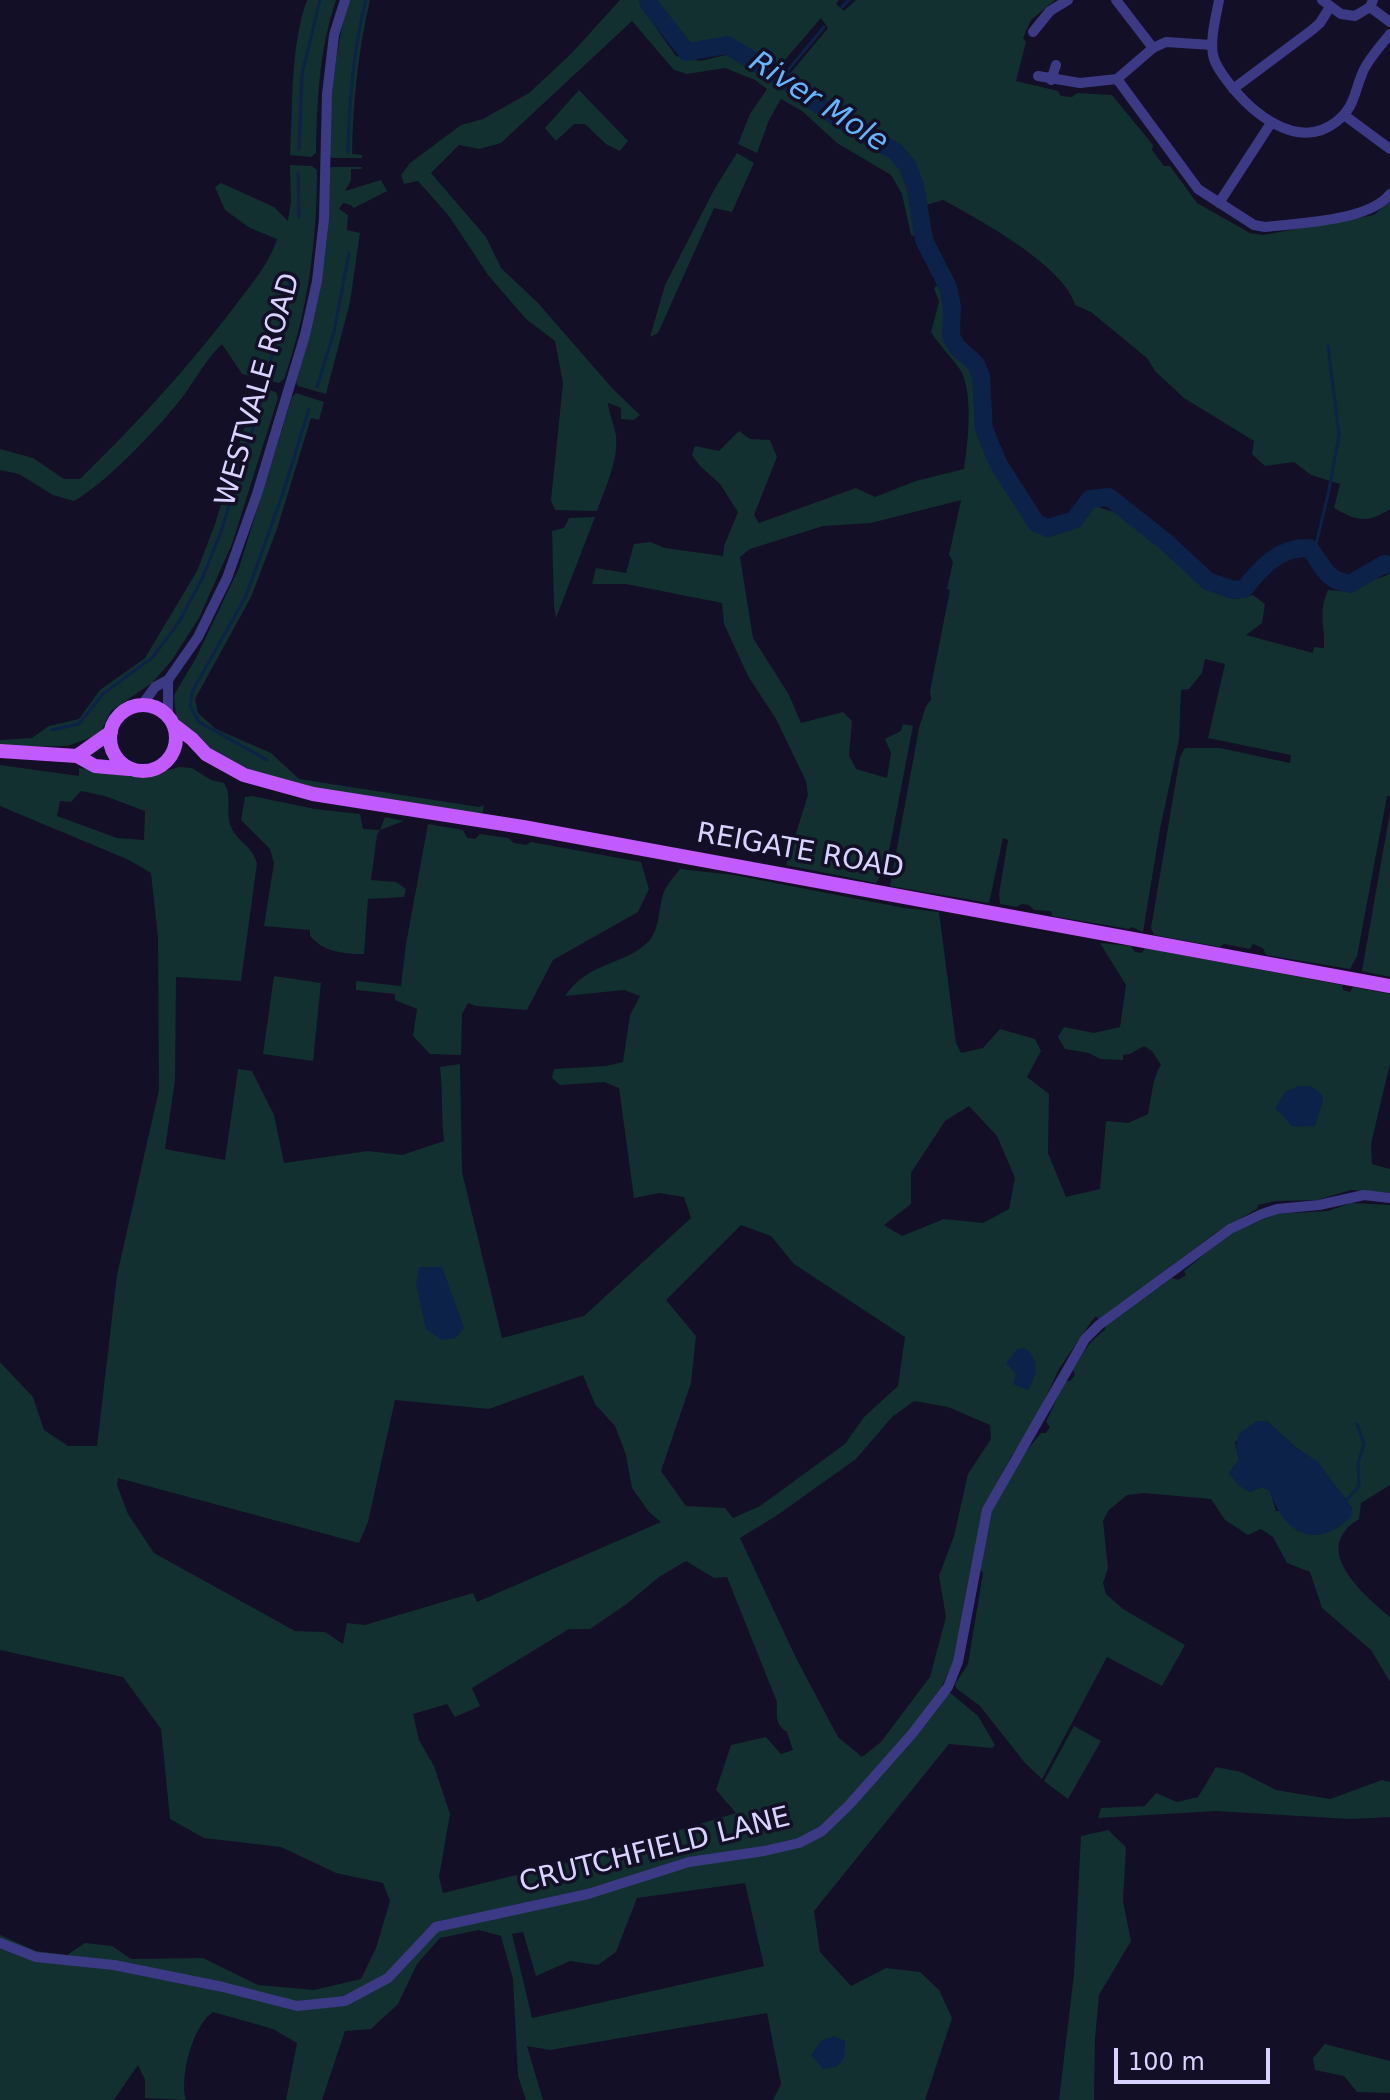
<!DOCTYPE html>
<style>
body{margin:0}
#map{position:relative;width:1390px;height:2100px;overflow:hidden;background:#130f26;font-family:"DejaVu Sans",sans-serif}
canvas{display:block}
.scale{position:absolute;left:1114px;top:2048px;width:156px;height:36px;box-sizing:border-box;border:4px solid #d9d4ff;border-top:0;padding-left:10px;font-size:24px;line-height:28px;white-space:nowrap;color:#d9d4ff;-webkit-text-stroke:6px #130f26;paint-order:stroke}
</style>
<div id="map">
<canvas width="1390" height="2100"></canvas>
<div class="scale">100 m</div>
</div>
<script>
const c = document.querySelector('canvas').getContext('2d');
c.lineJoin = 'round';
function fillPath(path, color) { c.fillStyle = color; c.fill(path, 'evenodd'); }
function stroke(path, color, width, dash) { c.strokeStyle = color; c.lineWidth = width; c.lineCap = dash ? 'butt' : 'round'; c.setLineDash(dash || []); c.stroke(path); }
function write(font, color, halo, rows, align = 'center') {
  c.font = font + ' "DejaVu Sans",sans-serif'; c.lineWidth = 7; c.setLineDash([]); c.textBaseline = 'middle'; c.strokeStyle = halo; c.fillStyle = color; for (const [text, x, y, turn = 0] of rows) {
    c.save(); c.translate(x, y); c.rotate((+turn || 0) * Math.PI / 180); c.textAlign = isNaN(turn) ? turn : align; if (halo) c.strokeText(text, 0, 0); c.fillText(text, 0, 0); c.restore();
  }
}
fillPath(new Path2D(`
 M307 0H336C319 50 317 101 316 153L311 157 290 155C293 104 290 48 307 0Z
 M349 0H370C358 51 353 101 352 154L362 155V158H332L329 154C330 101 334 51 349 0Z
 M620 0H641L645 12 676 56 700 61 730 54 769 77 847 134 880 150 903 168 913 194 920 238 911 235 902 194 891 175 837 143 802 111 781 99 769 120 757 153 738 144 750 114 767 89 755 80 725 68 687 74 674 70 632 21 501 143 479 149 459 145 431 173 486 237 501 268 538 303 612 388 640 415 634 420 621 419V408L608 403C609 414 614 424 616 435 619 460 605 488 597 511L555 510 551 500 563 383 555 341 526 319 488 275 449 216 418 181 404 184 401 175 410 163 461 125 483 119 529 93 571 54Z
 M653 0H839L836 4 844 11 856 0H1055L1031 20 1023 38 1026 42 1016 81 1058 91 1061 96 1072 97 1077 93 1112 95 1153 145 1152 150 1164 166H1170L1197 203 1250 233 1263 235 1374 215 1390 201V509C1367 524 1357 521 1334 508L1340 484 1311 475 1294 462 1265 466 1252 454 1254 441 1184 398 1155 371 1148 359 1091 312 1075 305C1065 266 978 219 943 200L926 205 919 182 896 143 823 102 788 76 828 28 821 18 777 69 734 41C722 40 707 48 696 46 679 44 658 15 653 0Z
 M579 90 628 141 620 151 606 144 585 124H574L556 141 545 128Z
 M737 153 754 163 732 212 714 208 658 333 650 337 665 285 715 188Z
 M290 165 312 166 317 170C317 241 308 311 284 379L279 383 242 374 222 344C203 362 194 384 177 404 152 434 108 481 74 501L53 495 19 474 0 470V449L33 458 64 479H80C135 425 188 368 235 306 251 284 269 265 277 239L250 228 225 210 215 187 221 183 274 207 288 221 291 201Z
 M331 167H362L361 169H351V181L345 191 381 180 387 191 354 208 351 205 343 203 339 209 348 215 347 230 360 233 350 302 326 394 298 386 296 382C318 306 331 251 329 172Z
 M939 284 947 299 943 323 946 343 972 369 978 426 991 465 1010 488 1024 515 1040 532 1054 533 1076 527 1095 506 1123 515 1167 551 1203 586 1235 599 1253 595 1265 604 1262 623 1246 635 1313 653 1314 647 1324 648C1325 623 1318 614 1328 590L1343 591 1390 574V796H1387L1357 956 1350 969 1266 955 1263 948 1253 944 1250 949 1224 944 1220 947 1154 935 1151 928 1180 757 1185 748H1220L1290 763 1291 755 1208 738 1225 664 1205 659 1202 673 1189 689 1181 690 1179 740 1160 829 1143 932 1132 927 1129 929 1052 916 1051 911 1034 910 1029 905 1022 904 1017 907 1000 904 999 894 1008 840 1003 838 989 903 890 886 919 728 926 706 931 700 930 691 950 590 947 589 953 562 949 555 961 500 871 523 823 526 750 549 740 557 753 638 789 695 801 723 843 712 852 721 849 755 856 769 887 778 891 753 885 739 901 731 903 724 913 726 886 866 876 883 786 865 808 795 806 781 776 719 748 676 724 624 722 603 626 584H592L596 568 626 573 634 544 650 542 665 548 723 556 724 546 738 512 720 484 700 466 692 455 695 446 719 451 739 431 750 439 770 440 777 457 754 515 759 523 856 488 875 497 916 481 964 469C968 442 973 398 962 373 957 363 938 344 931 332L939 302 934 288Z
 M247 383 276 392 278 398 232 544 199 618 172 660 152 683 111 711 99 735 67 746 0 747V740L32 738 49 726 79 719 100 690 145 658 197 571 215 524 254 395Z
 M296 393 324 402 319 420 311 418 277 529 251 597 195 699 198 713 216 729 271 753 299 779 479 807 484 805 483 811 480 814C399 802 273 796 207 746 196 738 186 726 176 717L174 695 196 658 239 568 292 397Z
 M595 517 556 618 554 605 552 531 564 528 569 518Z
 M0 765 79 776V768L148 776 179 767 192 768 211 780 224 783C233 797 225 812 231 827 237 841 252 846 257 863L241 981 176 977 175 1080 165 1149 225 1160 238 1069 252 1071 274 1115 284 1163 368 1151 402 1155 444 1141C441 1116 443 1092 440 1067L460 1064 462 1172 502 1338 584 1316 691 1218 684 1197 659 1193 634 1198 619 1088 604 1082 560 1085 552 1078 554 1069 606 1066 623 1062 630 1015 640 996 624 990 565 996C590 960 622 967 648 942 660 930 658 910 663 895 665 886 675 876 680 869L734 875 904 908 939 912 956 1043 961 1053 983 1048 1000 1029 1035 1039 1041 1051 1027 1077 1049 1094 1048 1153 1066 1197 1100 1189 1106 1121 1128 1123 1148 1114C1151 1100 1153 1075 1161 1065L1152 1051 1144 1046 1130 1054 1123 1055V1060L1100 1059 1089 1053 1065 1049 1058 1037 1064 1027 1094 1033 1120 1027 1126 985 1100 943 1131 946 1135 952 1142 953 1145 948 1342 985 1343 990 1350 992 1353 987 1390 994V1063L1371 1144 1372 1164 1390 1169V1193L1351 1190 1317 1200 1276 1201 1258 1205 1257 1209 1218 1231 1099 1320 1096 1316 1091 1322 1059 1369 1034 1423 1011 1457 984 1509 956 1657 942 1686 978 1716 995 1745 992 1748 949 1744 814 1911 820 1952 851 1986 886 1968 920 1972 939 1990 952 2018 925 2100H773L781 2084 767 2013 550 2050 527 2046 543 2100H526L518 2076 513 1979 501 1936 479 1930 440 1938 417 1964 398 2004 371 2029 345 2031 322 2100H286L297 2043 273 2029 213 2012C193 2025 179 2077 186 2100L145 2098V2080L138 2065 114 2100H0V1935L36 1951 67 1955 85 1943 112 1946 131 1959 203 1958 258 1985 314 1990 361 1979 376 1948 390 1901 383 1883 336 1873 281 1847 204 1838 170 1819 161 1729 123 1677 0 1650V1362L33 1397 44 1430 68 1446H97L117 1275 159 1090 158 938 151 873 129 860 0 806ZM81 791 105 796 145 811 144 840 117 838 57 816 60 801 71 802ZM969 1106 997 1136 1015 1178 1009 1209 983 1223 944 1219 902 1236 884 1225 911 1204V1173L945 1121ZM741 1225 771 1236 794 1264 905 1337 898 1386 864 1417 845 1444 760 1506 733 1518 725 1508 686 1506 661 1471 691 1383 696 1336 666 1300ZM583 1375 595 1404 615 1426 626 1455 632 1488 649 1512 661 1522 477 1602 473 1593 365 1625 347 1623 343 1644 325 1632 295 1631 154 1553 128 1514 117 1485 118 1478 359 1543 368 1522 395 1400 489 1409ZM914 1401 948 1407 990 1425 991 1439 968 1474 954 1536 939 1576 946 1617 930 1677 881 1742 862 1757 838 1737 796 1658 740 1538 776 1516 856 1459 892 1417ZM686 1561 714 1578 727 1577 777 1702C777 1716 775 1725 787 1732L793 1750 781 1754 766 1737 731 1745 716 1790 736 1813 582 1859 443 1893 439 1877 450 1814 434 1766 419 1740 413 1714 447 1704 455 1717 480 1706 472 1688 569 1629H590L628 1603 659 1577ZM745 1883 764 1966 532 2018 512 1934 523 1932 536 1976 570 1961 598 1965 616 1952 637 1898Z
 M252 796 315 809 360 814 363 829 380 830 385 817 404 821 380 830 377 835 371 880 396 882 406 889 404 897 368 899 364 954C343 954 324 952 310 936V930L264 926 274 863 270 849 241 820 245 797Z
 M1390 812V977L1362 971Z
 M428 824 463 830 467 838 475 839 480 834 508 838 514 843 526 845 531 842 641 862 649 889 638 912 553 960 527 1010 476 1006 468 1003 462 1014 461 1055 430 1054 413 1036 417 1009 395 1000V994L356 990V981L401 986 406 944Z
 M274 976 321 983 313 1061 263 1054Z
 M1351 1203 1390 1205V1485L1361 1503 1359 1519C1355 1522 1348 1526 1345 1531 1321 1560 1370 1600 1390 1617V1682L1371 1650 1322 1608 1310 1572 1287 1563 1273 1537 1261 1529 1248 1535 1225 1520 1211 1499 1144 1493 1127 1495 1108 1511 1103 1521 1108 1568 1103 1583 1106 1594 1123 1609 1185 1645 1162 1686 1107 1657 1042 1779 1025 1763 980 1706 956 1688 955 1684 968 1664 983 1573 980 1569C983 1552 984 1535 989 1519 998 1488 1021 1457 1041 1433H1046L1050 1427 1046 1422 1065 1381H1070L1075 1375 1073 1370C1082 1354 1089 1341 1105 1330L1106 1325 1172 1278 1178 1280 1186 1275 1184 1271 1229 1234 1276 1214 1328 1211ZM1267 1421 1294 1446 1318 1463 1352 1508 1276 1511 1270 1491 1262 1487 1250 1492 1238 1484 1229 1473 1239 1460 1235 1442Z
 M1074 1726 1101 1741 1068 1799 1044 1781Z
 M1216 1767 1241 1772 1276 1790 1330 1799 1382 1780 1390 1782V1817L1350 1819 1216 1811 1098 1818 1101 1808 1145 1806 1156 1793 1177 1802 1198 1797Z
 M1108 1830 1126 1847 1123 1901 1131 1941 1099 1995 1095 2039 1094 2100H1059L1074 1974 1081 1836Z
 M1325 2044 1390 2061V2093L1357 2092 1344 2076 1315 2070 1313 2058Z`), '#12302f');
fillPath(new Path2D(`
 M1299 1086H1310L1322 1094 1323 1101 1315 1126 1293 1127 1275 1108 1285 1092Z
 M419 1267H442L464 1328 456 1338 442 1340 426 1329 416 1285Z
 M1025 1348C1039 1357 1038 1377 1028 1390L1013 1384 1016 1374 1006 1363 1017 1349Z
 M1257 1421H1267L1294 1446 1318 1462 1352 1508 1351 1517C1315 1551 1284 1534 1270 1491L1262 1487 1250 1492 1238 1485 1229 1473 1239 1460C1234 1435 1236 1435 1257 1421Z
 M834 2036 845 2041 844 2058 837 2067 823 2069 811 2055 821 2041Z`), '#0c2248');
stroke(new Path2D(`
 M842 7 849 0
 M783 79 788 70 824 27
 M299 149 302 74 320 0
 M348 152C349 100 353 51 366 0
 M298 174 299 217
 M267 373 281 325 290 281
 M317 387 334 332 349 253
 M1314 553 1329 490 1339 435 1328 346
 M52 730 79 724 103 694 153 657 179 622 202 579 221 532 263 396
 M267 760 199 722 190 706 192 692 246 596 282 496 309 409
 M1344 1503 1359 1486 1358 1463 1364 1444 1357 1424`), '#0c2248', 3);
stroke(new Path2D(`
 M648 0 649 4 687 52 727 45 783 79 840 120 895 151 907 165 915 185 924 240 948 287 952 307 951 336 957 347 976 364 981 377 984 429 998 463 1036 523 1048 528 1074 520 1090 499 1109 497 1167 543 1208 581 1233 590 1244 589C1261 568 1280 546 1309 548 1325 567 1323 579 1350 584L1384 564 1390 565`), '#0c2248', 18);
stroke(new Path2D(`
 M1116 0 1153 48
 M1219 0C1216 17 1210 38 1213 55 1215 65 1222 74 1228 82 1251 112 1297 152 1336 122 1355 107 1354 93 1362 74 1367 60 1381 46 1390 34
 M1322 0 1341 14 1355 16 1370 7 1373 0
 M1370 7 1390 22
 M1033 32 1050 11 1068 0
 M1038 76 1080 83 1117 79 1153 48 1166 42 1212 45
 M1117 79 1198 189 1254 225 1265 227C1299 223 1369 221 1390 194
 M1051 80 1056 65
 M1233 89 1312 30 1320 23 1330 7
 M1344 115 1390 149
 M1219 203 1271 123
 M142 705 155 687 168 680 198 637 227 578 257 494 305 335 317 281 324 219 327 94 334 35 345 0
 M168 715V680
 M0 1943 36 1957 114 1965 223 1987 297 2006 345 2001 388 1978 436 1927 588 1894 689 1862 764 1851 799 1843 822 1831 849 1805 912 1734 948 1687 958 1662 987 1510 1085 1339 1099 1325 1230 1229 1262 1214 1277 1209 1319 1205 1364 1195 1390 1198`), '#3d3a85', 10);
stroke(new Path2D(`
 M110 738a33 33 0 1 1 66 0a33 33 0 1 1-66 0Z
 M174 725 192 739 206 754 244 775 313 794 523 827 1390 986
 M0 751 77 756 95 766 129 769
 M77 756 111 732`), '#c25bff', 14);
write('28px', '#d9d4ff', '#130f26', [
 ["WESTVALE ROAD",259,390,-74],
 ["REIGATE ROAD",800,852,10],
 ["CRUTCHFIELD LANE",655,1851,-14]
]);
write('italic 30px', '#62b6ff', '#130f26', [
 ["River Mole",818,103,33]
]);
</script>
